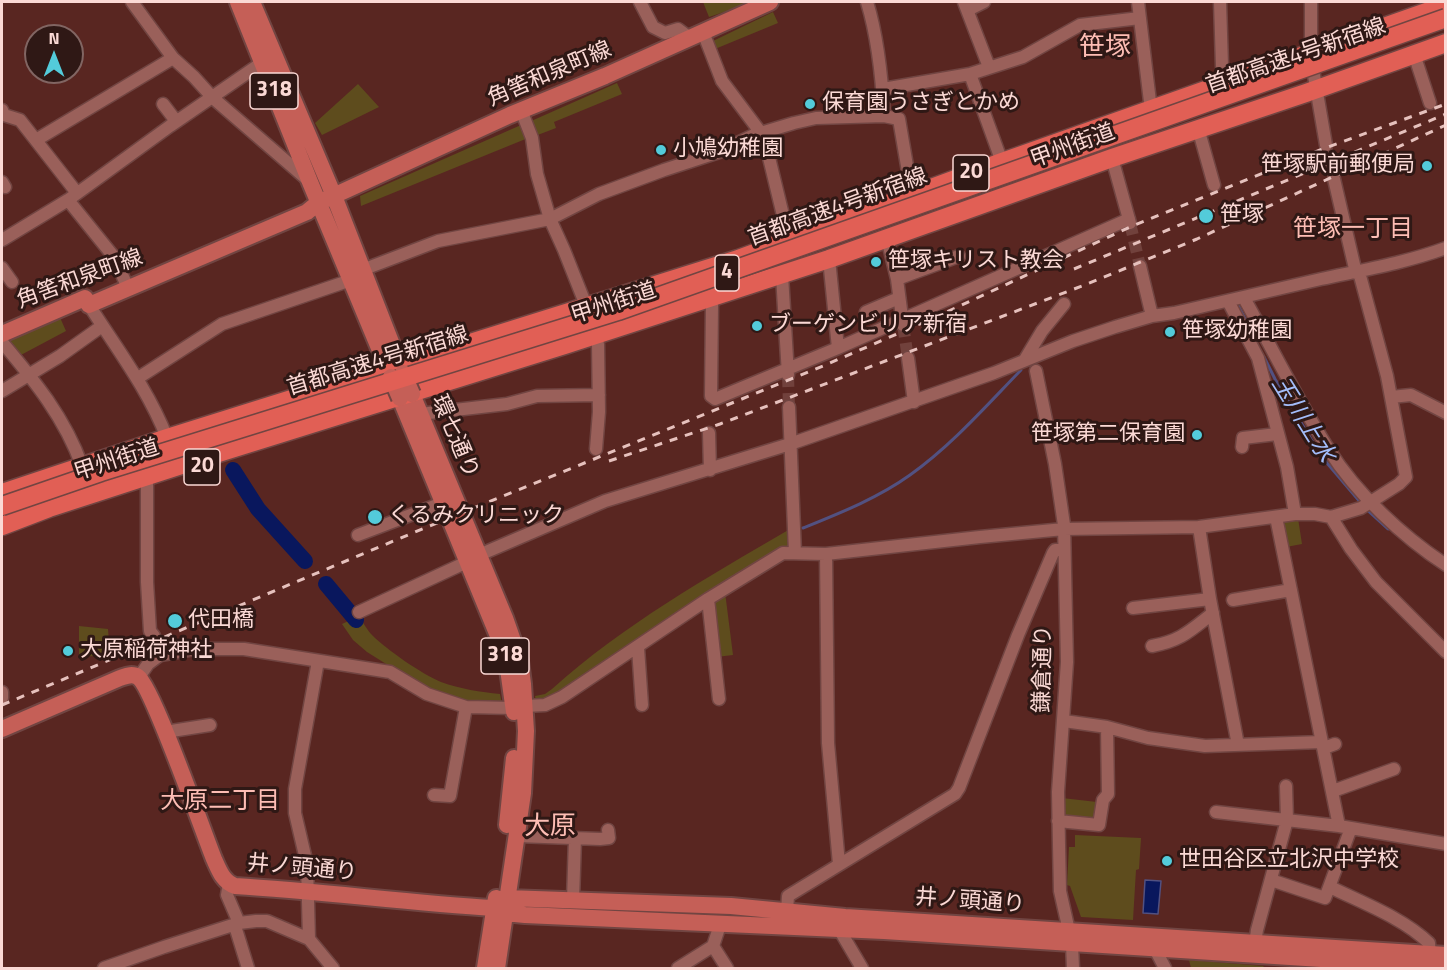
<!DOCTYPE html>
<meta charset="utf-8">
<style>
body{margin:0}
#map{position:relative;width:1447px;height:970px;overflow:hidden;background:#592621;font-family:"Titillium Web",sans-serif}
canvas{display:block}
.frame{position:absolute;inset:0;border:3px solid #fbd9d5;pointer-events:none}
.north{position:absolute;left:24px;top:24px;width:60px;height:60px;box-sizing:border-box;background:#2f1815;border:2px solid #816562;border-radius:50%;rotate:0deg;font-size:16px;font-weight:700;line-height:24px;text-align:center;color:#fbd9d5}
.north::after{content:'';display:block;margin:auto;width:21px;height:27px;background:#53cbda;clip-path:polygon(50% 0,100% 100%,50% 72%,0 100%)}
</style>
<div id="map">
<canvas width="1447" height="970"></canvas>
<div class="frame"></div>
<div class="north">N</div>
</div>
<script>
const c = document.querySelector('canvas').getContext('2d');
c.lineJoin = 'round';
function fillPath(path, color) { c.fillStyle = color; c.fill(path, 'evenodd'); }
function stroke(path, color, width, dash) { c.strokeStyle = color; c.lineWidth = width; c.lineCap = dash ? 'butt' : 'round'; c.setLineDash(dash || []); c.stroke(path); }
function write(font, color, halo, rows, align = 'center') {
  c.font = font + ' "Titillium Web","Noto Sans JP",sans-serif'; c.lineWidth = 6; c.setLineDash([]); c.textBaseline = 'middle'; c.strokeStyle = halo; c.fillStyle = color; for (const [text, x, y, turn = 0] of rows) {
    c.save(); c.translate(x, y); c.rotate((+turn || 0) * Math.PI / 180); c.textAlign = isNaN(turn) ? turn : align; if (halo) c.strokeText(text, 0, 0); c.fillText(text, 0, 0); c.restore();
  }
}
fillPath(new Path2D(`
 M703 2H754L709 17Z
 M773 12 778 23 715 49 713 41Z
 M617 83 622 94 554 122 556 128 535 136 529 122Z
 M358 84 379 107 322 135 315 123Z
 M521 125 528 138 361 206 360 196Z
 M58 313 66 331 19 356 3 338Z
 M1298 518 1302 544 1286 547 1281 520Z
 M790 529 791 546 563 692 536 703 535 696 545 694 552 689C623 625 708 577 790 529Z
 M725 592 733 655 716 657 709 601Z
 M359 616C363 622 367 630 372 635 387 650 422 674 441 682 460 689 481 692 500 694L502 704 477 705 434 694 367 652 353 640 342 624Z
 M79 626 108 629 110 655 79 657Z
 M1062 798 1097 802 1094 821 1062 816Z
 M1075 835 1141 838 1139 869 1136 870 1133 920 1081 917 1070 886 1067 885 1069 847H1075Z
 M1189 960 1264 966 1262 968H1191Z`), '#5e4c1d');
const water = new Path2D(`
 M1145 880 1161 881 1158 914 1143 913Z`);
fillPath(water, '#09175d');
stroke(water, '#525181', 1.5);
stroke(new Path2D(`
 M1237 303 1254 337
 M1264 357 1275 379 1321 456 1361 503
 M1365 508 1388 529
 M803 528C840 513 878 498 910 475 952 445 986 406 1021 370`), '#525181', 3);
stroke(new Path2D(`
 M233 470 258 509 305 561
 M326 584 356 620`), '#09175d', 16);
stroke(new Path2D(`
 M1326 145 1334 179
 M1130 223 1140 266
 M903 325 908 358
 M788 375 789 407`), '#71413c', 12, [12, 6]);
const minor = new Path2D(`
 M132 2 173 58 194 77 213 98 309 181
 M640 2 653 27 665 33 678 29 690 38
 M867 2C878 38 882 78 884 116
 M964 2 989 67
 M1138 2 1151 110
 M1220 2 1222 66 1225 84
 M1311 2V58L1326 145
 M968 10 984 2
 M703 32 722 81 764 137 789 240
 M1414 54 1430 103
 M970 74 1002 162
 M883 89 970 74 1023 57 1080 25 1140 18
 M163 104 176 121
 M2 110 4 115 20 120 77 193
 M521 110 532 138 537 174 550 219 564 250 587 308
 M1198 128 1214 185
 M36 140 173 58
 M1112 158 1130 223
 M1334 179 1356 273
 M2 182 5 187
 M68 200 114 257 128 288
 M887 238 897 279 903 325
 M2 240 68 200 170 126 263 62
 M829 259 838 348
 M1140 266 1152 316
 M2 268 12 282
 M362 270 438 241 550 219 599 194 664 170 719 152 754 135 794 123 816 118 884 116 899 119 912 195
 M782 275 788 375
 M897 279 959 256
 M1244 298C1272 348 1298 401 1329 450 1356 493 1403 537 1446 565
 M1228 301 1258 358 1287 467 1295 514
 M89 305C117 349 148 389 167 438
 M712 305 711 396 715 399 838 348 1129 219
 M866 312 899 298
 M2 342C34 380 65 418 82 466
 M908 358 914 402
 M1024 361 1042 331 1064 304
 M1036 371 1055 464 1064 525 1067 662 1058 792 1059 845 1060 891 1072 944 1073 968
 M138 378 222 324 351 280
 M2 391 60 356 102 326
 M1391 397 1411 395 1446 413
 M789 407 795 553
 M420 414 507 404 537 396 599 395
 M709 433 710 470
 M1242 447 1243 438 1277 434
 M596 449 599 412 598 344
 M147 484V582L150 631 154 636 160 655
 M1276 517 1339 826
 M1331 517 1351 549 1376 582 1446 652
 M1199 527 1210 599 1238 745
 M358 535 442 503
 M826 554 828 743 839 864
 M479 555 605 501 790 444 994 373 1073 341 1115 327 1152 316 1174 313C1223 302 1272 290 1321 279 1363 270 1405 263 1446 248
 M708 599 719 699
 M1233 600 1291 590
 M1133 608 1210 599
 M359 612 467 562
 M1152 646C1181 641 1191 630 1213 613
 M638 648 642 705
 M139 677 148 664 160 655 194 649H244L390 672 427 694 466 707 513 708
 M2 692V698
 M525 706 545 705 562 697 708 599 783 553 826 554 980 537 1064 529 1199 527 1295 514H1315L1331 517 1361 508 1399 484 1406 477 1387 376 1359 272
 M1064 721 1107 727 1148 738 1205 746 1322 742
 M165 732 210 725
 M1324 748 1335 744
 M1333 791 1394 769
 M434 795 450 796 466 707
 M1216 812 1339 826 1446 844
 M1058 821 1099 825 1103 800 1108 794 1107 727
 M517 836 600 839 609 838 608 830
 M1271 880 1325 898 1351 828
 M229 883 227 895 239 923
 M1330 887C1363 903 1403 918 1429 943L1430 954
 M573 900 575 838
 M787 912 788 896 955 794 959 788 1018 635 1053 553 1055 550H1064
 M235 926 248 968
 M839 929 862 968
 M309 939 307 864 295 813V789L318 661
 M1255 944 1257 930 1287 820 1286 786
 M713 946 727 968
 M1155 949 1165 968
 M104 968 164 947 239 923 256 921H267L309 939 333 968
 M678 968 713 946 720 925`);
const major = new Path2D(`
 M238 2 310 182 391 377
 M252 2 334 196 403 373
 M2 334 85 298 89 305 307 212 318 203 510 115 605 76 770 2
 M412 394 505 618 520 661 523 684 526 731 523 793 497 968
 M400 398 498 636 507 662 514 712
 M2 729 120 678C126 676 132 673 138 677 152 686 204 834 214 859 219 870 223 882 235 886 322 891 408 903 494 908L505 913 525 915 884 931 1446 967
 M507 825 514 758
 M494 908 507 898 731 906 845 917 1446 955
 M485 968 496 898`);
const highway = new Path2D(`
 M730 262 1002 162 1446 5
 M2 493 167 438 738 259
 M2 526 49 508 225 451 565 345 829 259 1112 158 1306 93 1446 43`);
stroke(minor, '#714542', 15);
stroke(major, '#714542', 20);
stroke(highway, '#714542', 21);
stroke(minor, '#9a605a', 12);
stroke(major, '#c55f57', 16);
stroke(highway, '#e15f55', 18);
stroke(new Path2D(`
 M1074 269 1446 114
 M609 461 720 424 1082 286 1197 239 1446 125
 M2 705 427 527 823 366 936 317 1130 227 1320 150 1446 104`), '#e6c1bd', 3, [8, 8]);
const majorBridge = new Path2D(`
 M403 373 412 394
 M391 377 400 398`);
const highwayBridge = new Path2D(`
 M2 506 101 472 618 311 1446 18`);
stroke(majorBridge, '#714542', 20, []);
stroke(highwayBridge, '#714542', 21, []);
stroke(majorBridge, '#c55f57', 16);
stroke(highwayBridge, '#e15f55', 18);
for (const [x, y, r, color] of [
 [810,104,6,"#53cbda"],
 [661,150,6,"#53cbda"],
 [1427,166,6,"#53cbda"],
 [1206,216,8,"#53cbda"],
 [876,262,6,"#53cbda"],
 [757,326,6,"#53cbda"],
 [1170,332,6,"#53cbda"],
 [1197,435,6,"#53cbda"],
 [375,517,8,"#53cbda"],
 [175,621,8,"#53cbda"],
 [68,651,6,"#53cbda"],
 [1167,861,6,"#53cbda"]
]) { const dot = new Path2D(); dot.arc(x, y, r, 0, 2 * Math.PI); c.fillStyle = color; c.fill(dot); stroke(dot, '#2f1815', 2); }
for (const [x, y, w] of [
 [274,91,48],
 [971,173,36],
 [727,273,24],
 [202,467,36],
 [505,656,48]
]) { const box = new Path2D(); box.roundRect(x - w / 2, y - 18, w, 36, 4.5); c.fillStyle = '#2f1815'; c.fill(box); stroke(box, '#fbd9d5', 1.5); }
write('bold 21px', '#fbd9d5', null, [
 ["318",274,91],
 ["20",971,173],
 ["4",727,273],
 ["20",202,467],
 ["318",505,656]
]);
write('22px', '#fbd9d5', '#2f1815', [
 ["首都高速4号新宿線",1296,57,-19],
 ["角筈和泉町線",550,75,-23],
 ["甲州街道",1073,147,-20],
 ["首都高速4号新宿線",838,208,-20],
 ["角筈和泉町線",80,280,-20],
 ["甲州街道",614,304,-18],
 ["首都高速4号新宿線",378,362,-17],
 ["環七通り",454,437,67],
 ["甲州街道",117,461,-18],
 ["鎌倉通り",1044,669,-89],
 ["井ノ頭通り",302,869,5],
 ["井ノ頭通り",970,902,4]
]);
write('22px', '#fbd9d5', '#2f1815', [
 ["保育園うさぎとかめ",822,104],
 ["小鳩幼稚園",673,150],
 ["笹塚駅前郵便局",1415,166,"right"],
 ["笹塚",1220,216],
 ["笹塚キリスト教会",888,262],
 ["ブーゲンビリア新宿",769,326],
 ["笹塚幼稚園",1182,332],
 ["笹塚第二保育園",1185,435,"right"],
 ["くるみクリニック",388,517],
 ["代田橋",188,621],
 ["大原稲荷神社",80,651],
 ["世田谷区立北沢中学校",1179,861]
], 'left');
write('24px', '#fdbdb4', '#2f1815', [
 ["笹塚一丁目",1353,230],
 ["大原二丁目",220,802]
]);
write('italic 24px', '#a3bdfa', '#2f1815', [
 ["玉川上水",1302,420,58]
]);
write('26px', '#fdbdb4', '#2f1815', [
 ["笹塚",1105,49],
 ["大原",550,828]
]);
</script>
